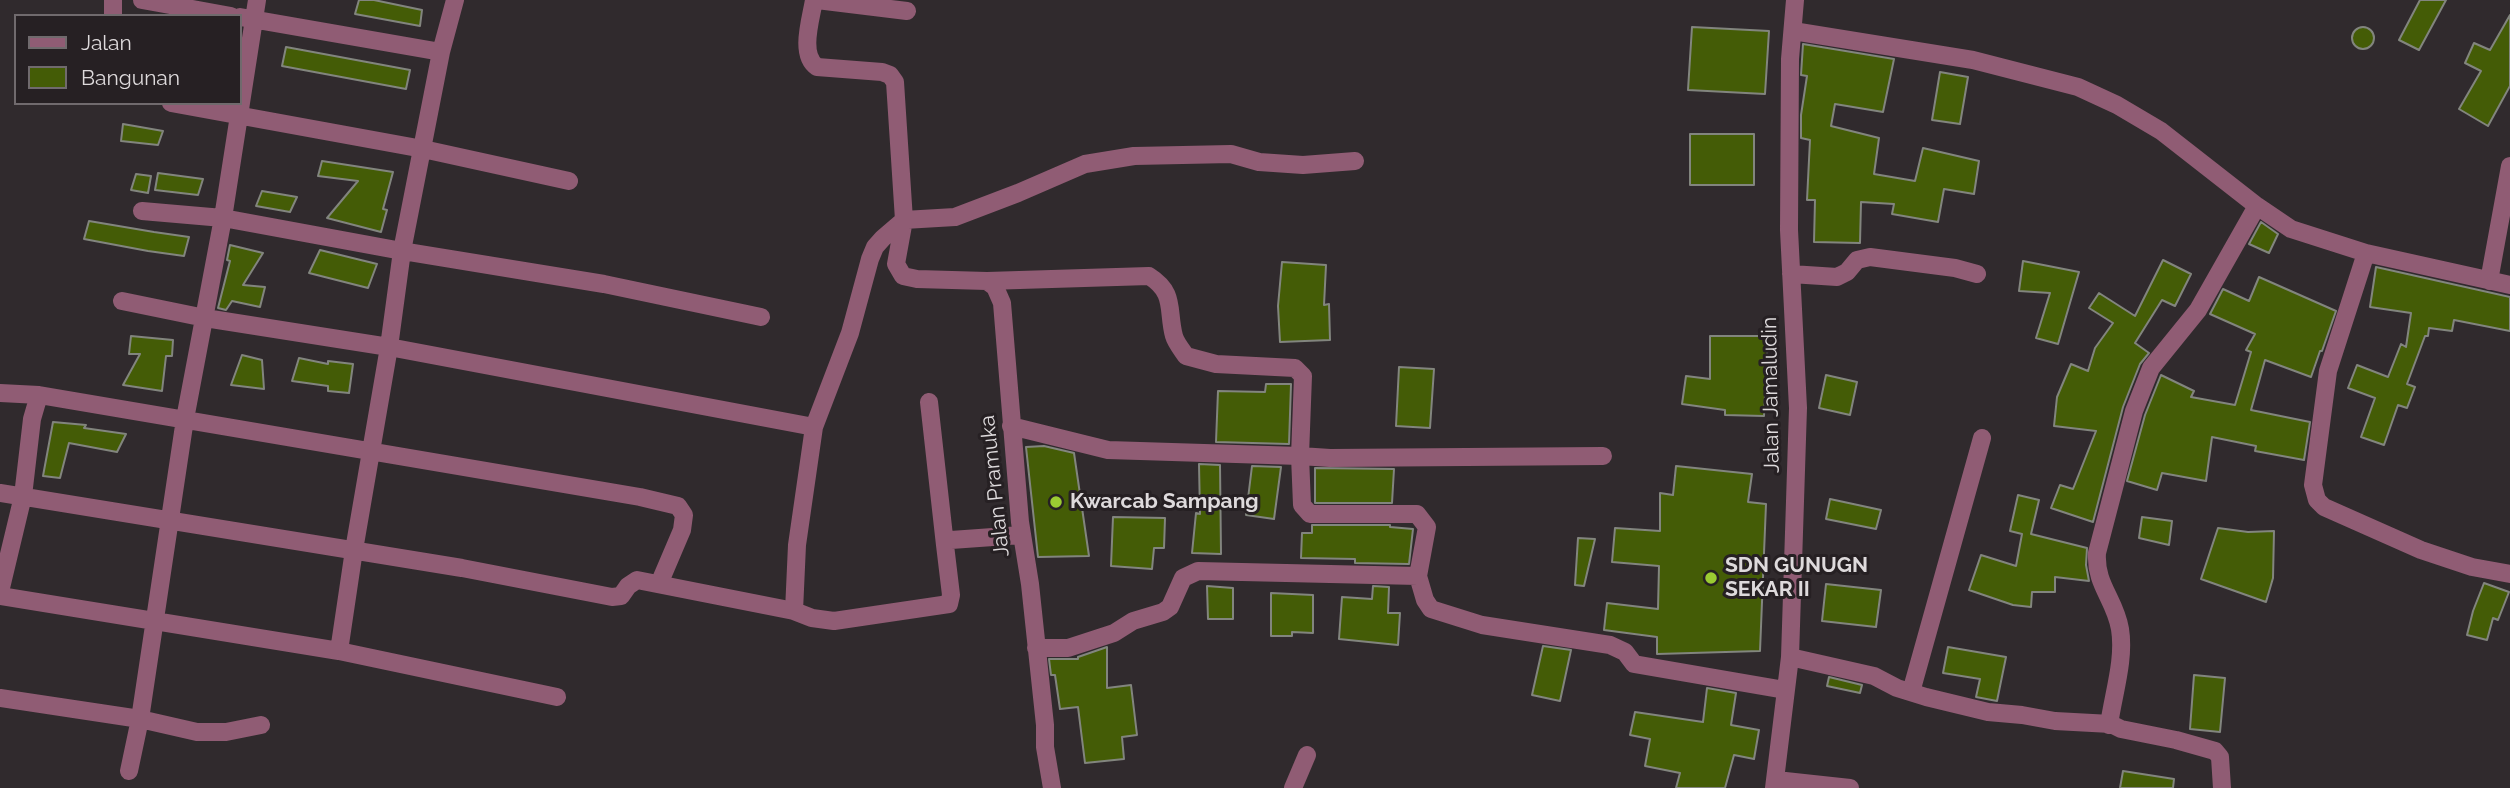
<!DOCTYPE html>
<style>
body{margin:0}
#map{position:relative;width:2510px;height:788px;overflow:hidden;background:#302a2d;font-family:Raleway,sans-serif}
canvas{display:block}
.legend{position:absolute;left:14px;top:14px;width:228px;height:91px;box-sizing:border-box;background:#262023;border:2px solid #706a6d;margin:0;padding:9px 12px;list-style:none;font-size:21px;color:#dedadc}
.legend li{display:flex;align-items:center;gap:14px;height:35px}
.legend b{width:35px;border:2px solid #706a6d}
</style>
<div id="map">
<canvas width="2510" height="788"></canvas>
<ul class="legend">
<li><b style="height:9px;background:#905c74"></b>Jalan</li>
<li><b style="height:19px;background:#445c06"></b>Bangunan</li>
</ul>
</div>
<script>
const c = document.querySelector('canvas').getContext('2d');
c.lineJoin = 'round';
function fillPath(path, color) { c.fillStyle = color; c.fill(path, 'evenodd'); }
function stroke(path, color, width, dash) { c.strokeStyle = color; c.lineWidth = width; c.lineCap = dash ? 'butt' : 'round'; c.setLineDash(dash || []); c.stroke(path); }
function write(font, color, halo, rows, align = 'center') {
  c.font = font + ' Raleway,sans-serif'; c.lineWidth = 6; c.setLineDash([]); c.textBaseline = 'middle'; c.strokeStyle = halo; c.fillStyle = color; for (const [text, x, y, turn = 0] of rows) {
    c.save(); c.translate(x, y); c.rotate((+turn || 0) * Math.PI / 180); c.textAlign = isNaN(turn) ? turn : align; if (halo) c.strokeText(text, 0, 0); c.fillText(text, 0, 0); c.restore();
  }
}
const building = new Path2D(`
 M359 0H374L422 10 420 26 355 14Z
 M2420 0H2446L2419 50 2399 40Z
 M2510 15V86L2488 126 2459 109 2481 71 2465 63 2474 43 2490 50Z
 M2352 38a11 11 0 1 1 22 0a11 11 0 1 1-22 0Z
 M1692 27 1769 31 1765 94 1688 90Z
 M1803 44 1894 59 1883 112 1835 104 1831 126 1879 138 1874 174 1915 181 1923 148 1979 161 1974 194 1944 189 1938 222 1892 214 1894 204 1861 202 1860 243 1814 242 1815 200H1807L1810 140 1801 138V115L1807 76 1801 75Z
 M286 47 410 70 406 89 282 66Z
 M1940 72 1968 77 1960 124 1932 120Z
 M123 124 163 131 158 145 121 141Z
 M1690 134H1754V185H1690Z
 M322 161 393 172 383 209 387 210 381 232 327 218 358 181 318 176Z
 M158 173 203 179 198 195 155 190Z
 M136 174 151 176 148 193 131 190Z
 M262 191 297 197 290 212 256 206Z
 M89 221 154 232 189 237 184 256 148 251 84 239Z
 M2261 222 2278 234 2269 253 2249 244Z
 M230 245 263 253 243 285 265 287 260 307 232 301 226 310 218 308 230 261 227 260Z
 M320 250 377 264 368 288 309 273Z
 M2163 260 2191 274 2175 306 2162 300 2135 343 2149 353 2140 364 2123 407 2093 522 2051 508 2060 485 2073 489 2096 431 2054 426 2057 397 2071 364 2088 371 2095 348 2113 323 2089 308 2099 293 2135 316Z
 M2023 261 2079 272 2058 344 2036 338 2050 293 2019 291Z
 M1282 262 1326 265 1324 305 1329 304 1330 340 1280 342 1278 306Z
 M2376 267 2510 297V331L2454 320 2452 331 2429 328 2428 336H2425L2407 384 2415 387 2407 408 2398 405 2384 445 2361 437 2375 398 2348 388 2357 365 2388 377 2401 344 2406 347 2411 313 2370 307Z
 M2259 277 2336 311 2322 351H2320L2311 377 2265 360 2251 410 2310 422 2304 460 2255 451 2256 446 2212 437 2206 481 2162 473 2157 490 2127 481 2145 415 2161 375 2194 391 2191 397 2235 405 2251 352 2246 350 2255 334 2210 314 2223 289 2249 301Z
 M131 336 173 340 172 356H166L162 391 123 385 140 354H129Z
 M1710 336H1768L1764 416 1725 415V410L1682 404 1686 376 1710 379Z
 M242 355 262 360 264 389 231 385Z
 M299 358 328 364V361L353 364 349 393 328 391V386L292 381Z
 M1399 367 1434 369 1430 428 1396 426Z
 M1826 375 1857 382 1850 415 1819 408Z
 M1266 384H1291L1289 444 1216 442 1218 391 1265 392Z
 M53 422 86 425 84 428 126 434 117 452 69 443 60 478 43 476Z
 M1044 446 1074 453 1089 556 1038 557 1026 447Z
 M1199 464 1220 465 1221 554 1192 553 1196 513 1200 514Z
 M1252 466 1281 467 1274 519 1246 515Z
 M1676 466 1752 474 1748 502 1766 504 1760 651 1657 654V637L1604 630 1607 603 1658 609 1659 566 1612 562 1615 528 1660 531V493L1673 495Z
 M1315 468 1394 469 1392 503H1315Z
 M2018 495 2039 500 2031 534 2087 548 2086 565 2089 581 2055 577V592H2032L2031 607 2013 605 1969 590 1981 555 2016 566 2022 534 2010 531Z
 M1830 499 1881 510 1876 529 1826 519Z
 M1113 517 1165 518 1164 548H1154L1152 569 1111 566Z
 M2142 517 2172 521 2169 545 2139 538Z
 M1312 525H1390V527L1413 529 1409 564 1355 563V559L1301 558 1302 533H1312Z
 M2218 528 2248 532 2274 531 2273 578 2266 602 2201 579Z
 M1578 538 1595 539 1584 586 1575 585Z
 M2484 583 2509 592 2498 620 2493 618 2487 640 2467 635 2473 611Z
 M1826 584 1881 590 1876 627 1822 621Z
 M1207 586 1233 588V619H1208Z
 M1373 586 1389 587 1388 613H1400L1398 645 1339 639 1342 597 1372 599Z
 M1271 593 1313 595V633L1292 632V636H1271Z
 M1543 646 1571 650 1560 701 1532 695Z
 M1107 647V688L1131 685 1137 735 1122 737 1124 759 1085 763 1078 707 1060 709 1055 675H1051L1049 659H1078V657Z
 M1948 647 2006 657 1997 701 1976 697 1980 679 1943 673Z
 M2194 675 2225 678 2220 732 2190 729Z
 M1829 677 1862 685 1860 693 1827 686Z
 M1707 688 1736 693 1731 725 1759 730 1754 759 1734 755 1725 788H1676L1680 773 1645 766 1650 739 1630 735 1635 712 1703 722Z
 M2123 771 2174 779 2173 788H2120Z`);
fillPath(building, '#445c06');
stroke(building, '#82857e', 2);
stroke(new Path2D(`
 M142 0 231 16
 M814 0C811 19 799 55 817 67L882 72 890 75 895 82 904 220 896 264 903 276 917 279 987 281 995 287 1002 303 1020 522 1030 584 1045 725V747L1052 788
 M817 0 907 11
 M113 16V0
 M240 17 441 52
 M1793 31 1973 60 2078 87 2117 105 2161 131 2257 206 2291 229 2366 253 2510 285
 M171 103 423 149 569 181
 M142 211 223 218 402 251 604 284 761 317
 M2366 253 2328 371 2313 485 2317 500 2324 507 2421 550 2472 567 2510 574
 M1791 274 1837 277 1847 272 1857 260 1870 257 1955 268 1977 274
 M987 281 1149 276C1176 293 1167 310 1174 336 1176 343 1182 350 1186 356L1216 364 1295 368 1303 376 1300 456 1330 458 1603 456
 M2489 281 2510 166
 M122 301 205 318 389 347 814 427
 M0 393 39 395
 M929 402 945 545
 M1011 426 1108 450 1300 456 1302 505 1310 514H1417L1427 527 1418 576 1425 600 1431 609 1482 625 1610 645 1625 652 1634 664 1785 690
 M0 493 462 568 612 597 621 596 628 586 637 580 794 611 812 618 834 621 949 604 951 595 945 545 951 540 1021 535
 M0 592 23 496 32 419 39 395 640 497 678 506 684 515 682 530 659 584
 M0 596 339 651 557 697
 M794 611 797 545 814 427 850 333 870 259 875 247 883 238 904 220 955 217 1018 193 1085 164 1134 156 1231 154 1259 162 1303 165 1355 161
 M1036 648H1068L1114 633 1133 621 1163 612 1170 607 1183 578 1198 571 1418 576
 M339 651 354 550 389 347 402 251 441 52 455 0
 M1790 657 1874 676 1897 688 1926 697 1988 712 2022 715 2055 721 2111 724 2121 729 2176 740 2215 751 2220 757 2222 788
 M1911 692 1982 438
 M0 698 140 719 197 732H226L261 725
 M2109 725C2113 695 2125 660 2120 629 2115 599 2095 585 2097 553L2134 411 2151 368 2198 310 2257 206
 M129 771 140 719 185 419 223 218 257 0
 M1776 780 1850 788
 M1293 788 1307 755
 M1774 788 1790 657 1798 408 1789 230 1790 59 1795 0`), '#905c74', 18);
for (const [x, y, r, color] of [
 [1056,502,7,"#9bcb32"],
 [1711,578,7,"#9bcb32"]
]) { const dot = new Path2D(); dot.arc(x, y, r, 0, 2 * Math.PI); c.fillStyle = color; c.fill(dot); stroke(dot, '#262023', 2.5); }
write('21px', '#dedadc', '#262023', [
 ["Jalan Jamaludin",1771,395,-91],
 ["Jalan Pramuka",995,486,-96]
]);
write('bold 21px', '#dedadc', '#262023', [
 ["Kwarcab Sampang",1070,502],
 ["SDN GUNUGN",1725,566],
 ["SEKAR II",1725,590]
], 'left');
</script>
